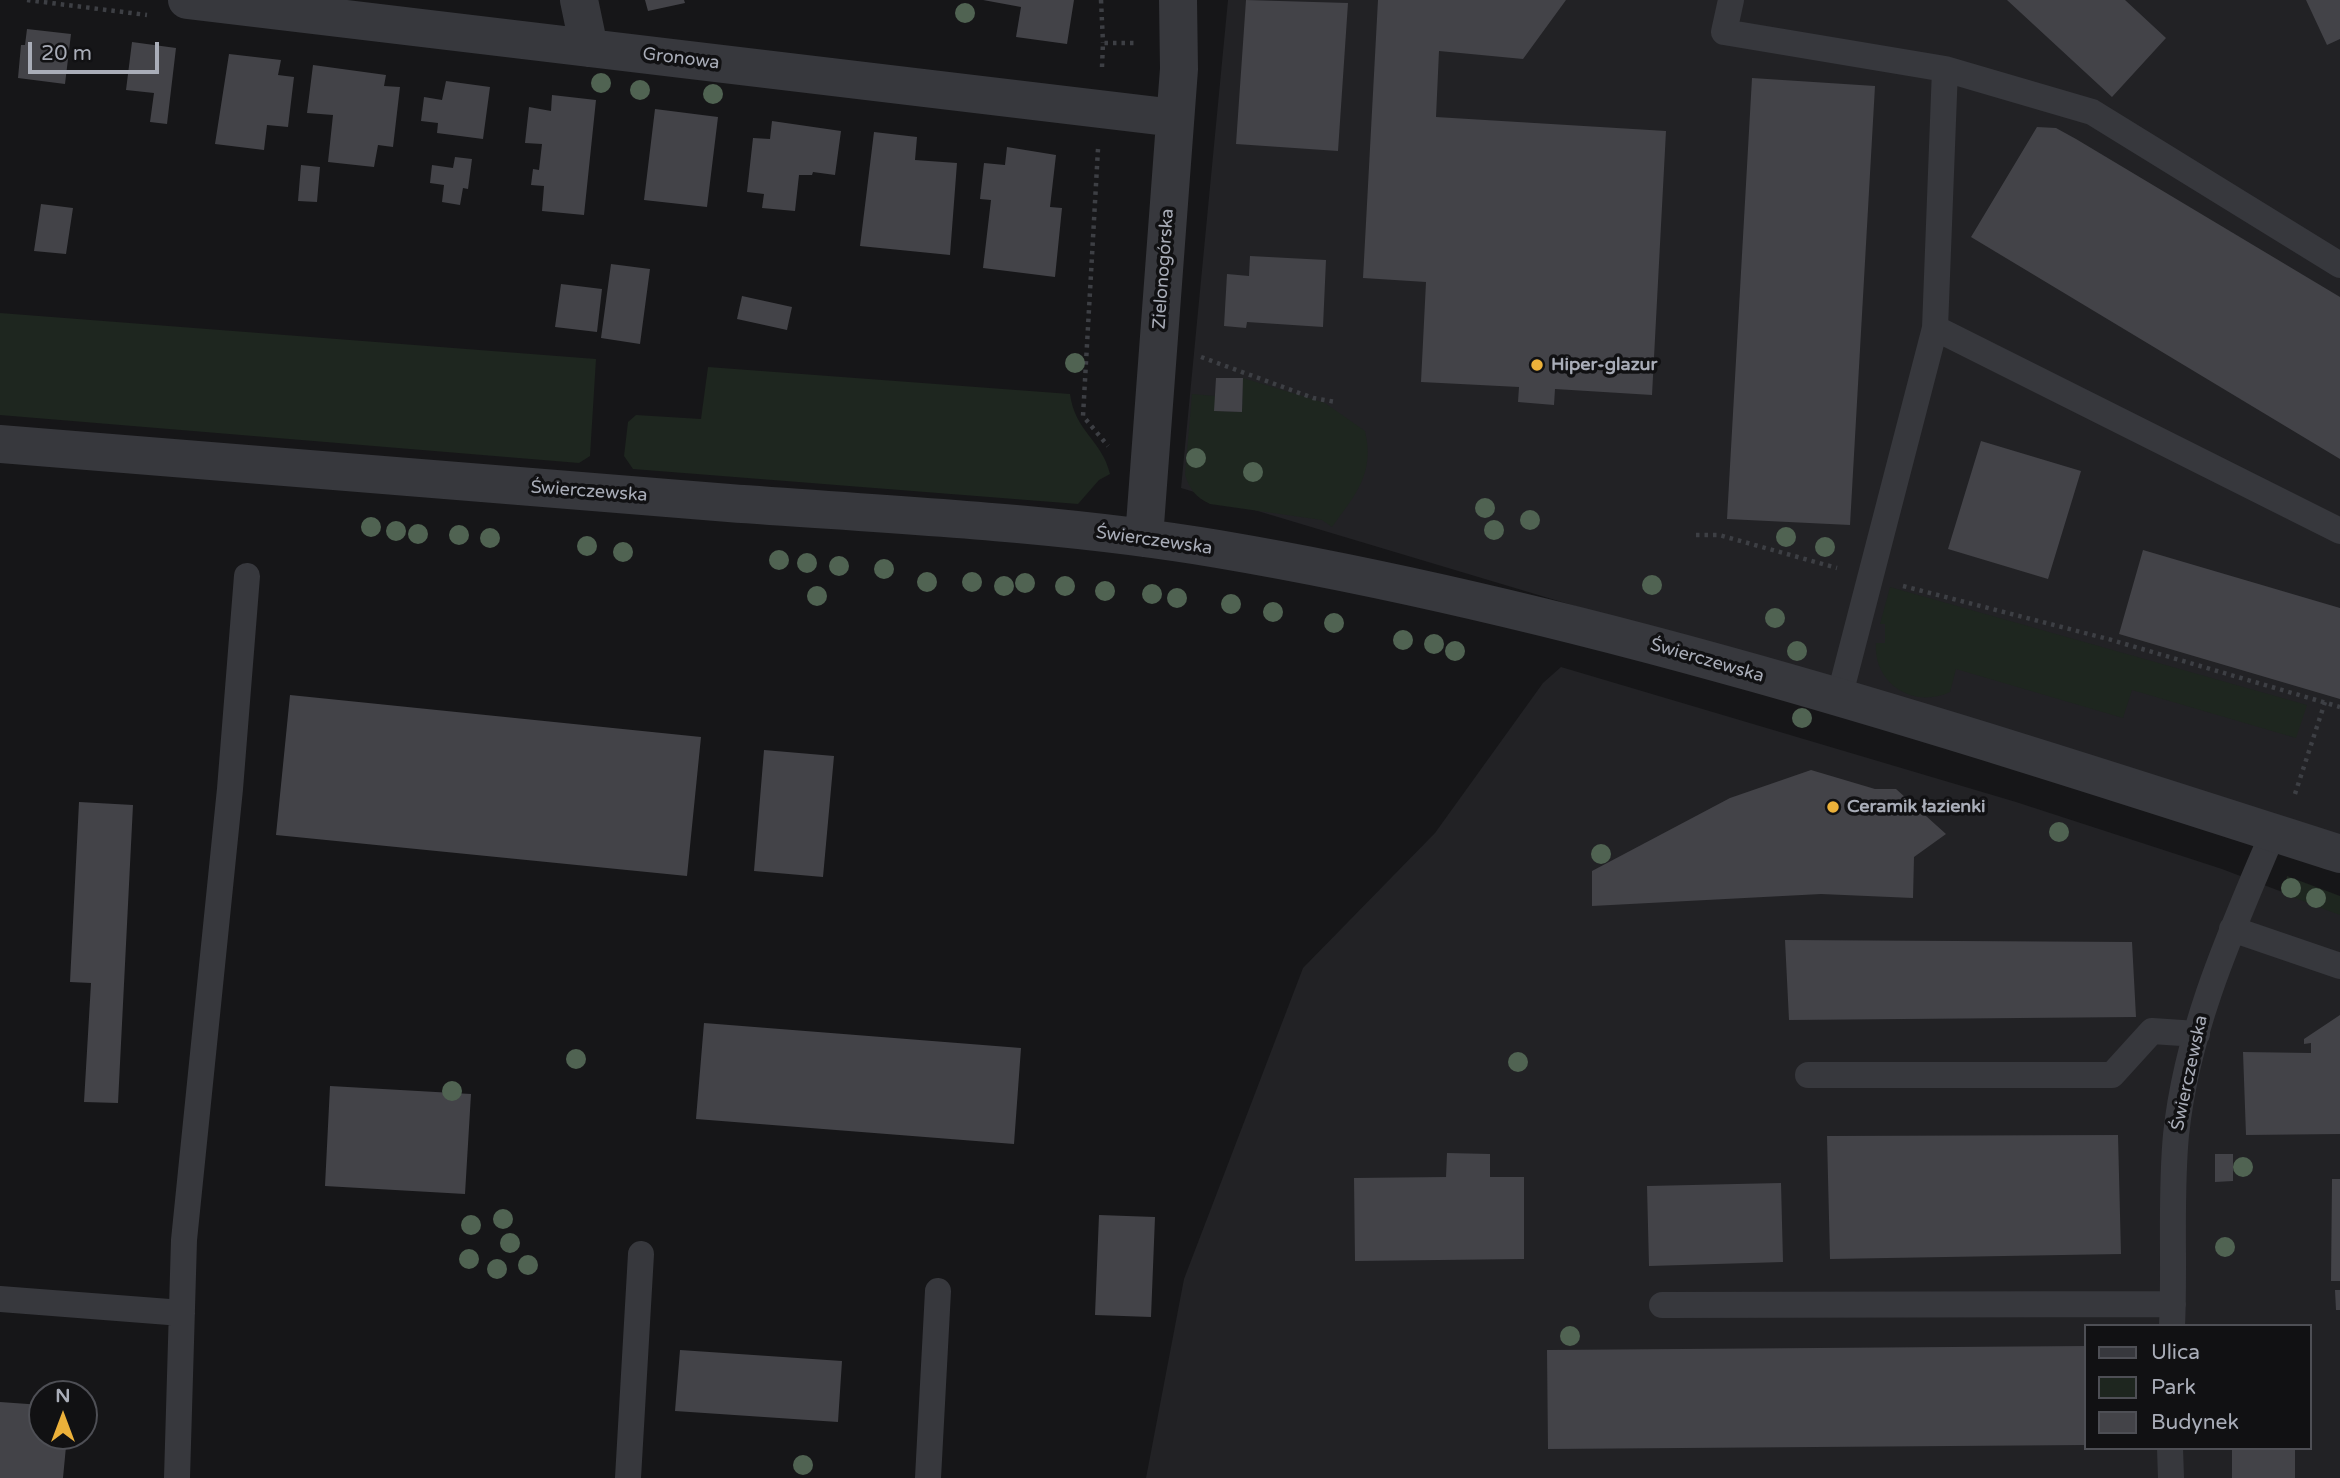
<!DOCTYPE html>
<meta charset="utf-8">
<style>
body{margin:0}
#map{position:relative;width:2340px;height:1478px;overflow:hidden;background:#161618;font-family:"Varela Round",sans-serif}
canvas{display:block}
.legend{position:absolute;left:2084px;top:1324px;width:228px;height:126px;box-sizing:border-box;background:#111113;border:2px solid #4e4f55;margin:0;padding:9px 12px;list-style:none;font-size:21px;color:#a9adb8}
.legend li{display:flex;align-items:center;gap:14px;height:35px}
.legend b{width:35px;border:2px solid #4e4f55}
.north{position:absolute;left:28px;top:1380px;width:70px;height:70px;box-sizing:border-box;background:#111113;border:2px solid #4e4f55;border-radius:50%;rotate:0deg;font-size:19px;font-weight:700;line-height:28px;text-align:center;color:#a9adb8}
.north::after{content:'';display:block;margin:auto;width:24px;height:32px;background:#ecb13a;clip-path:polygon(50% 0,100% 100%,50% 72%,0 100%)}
.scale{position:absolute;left:28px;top:42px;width:131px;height:32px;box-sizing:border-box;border:4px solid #a9adb8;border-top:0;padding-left:9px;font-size:21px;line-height:24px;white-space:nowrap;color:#a9adb8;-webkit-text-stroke:5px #111113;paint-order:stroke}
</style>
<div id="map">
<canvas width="2340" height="1478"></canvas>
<ul class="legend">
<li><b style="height:9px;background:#37383d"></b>Ulica</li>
<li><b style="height:19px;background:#1e261f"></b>Park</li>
<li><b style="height:19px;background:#434348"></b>Budynek</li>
</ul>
<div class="north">N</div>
<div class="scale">20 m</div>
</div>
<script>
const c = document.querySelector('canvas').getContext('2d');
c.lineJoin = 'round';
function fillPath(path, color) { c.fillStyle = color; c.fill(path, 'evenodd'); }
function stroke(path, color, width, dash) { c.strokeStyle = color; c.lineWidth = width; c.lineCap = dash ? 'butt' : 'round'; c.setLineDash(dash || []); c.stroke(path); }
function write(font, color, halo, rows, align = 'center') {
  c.font = font + ' "Varela Round",sans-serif'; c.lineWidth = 7; c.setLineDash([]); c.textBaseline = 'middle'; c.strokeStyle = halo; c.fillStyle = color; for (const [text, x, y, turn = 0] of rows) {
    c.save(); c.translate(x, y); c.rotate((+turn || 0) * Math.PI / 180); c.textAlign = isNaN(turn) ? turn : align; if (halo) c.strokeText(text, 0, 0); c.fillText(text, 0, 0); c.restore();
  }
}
fillPath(new Path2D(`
 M1228 0H2340V835L1181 488Z
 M1561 667 2016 802 2222 869 2340 914V1478H1146L1184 1279 1303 968 1435 833 1543 683ZM2086 1326H2310V1448H2086Z`), '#222225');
fillPath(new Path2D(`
 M0 313 596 359 590 456 579 463 0 415Z
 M708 367 1070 394C1075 432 1102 440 1110 474L1099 480 1078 504 633 469 624 456 628 422 636 415 701 419Z
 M1243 378 1325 403 1365 431C1375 473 1356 494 1332 527L1322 520 1210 504C1195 497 1190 489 1185 475L1192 394 1215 396V411L1242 412Z
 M1890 587 2307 705 2296 738 2132 690 2123 718 1956 669 1950 692C1914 709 1873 684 1876 643H1885V624H1880Z
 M2287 876 2340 896V915L2290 896 2285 887Z`), '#1e261f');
fillPath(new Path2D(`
 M645 0H684L685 3 648 11Z
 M983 0H1074L1067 44 1016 37 1021 7Z
 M1246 0 1348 3 1338 151 1236 144Z
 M1378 0H1566L1523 59 1439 51 1436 117 1666 131 1652 395 1555 389 1554 405 1518 402 1519 387 1421 382 1426 282 1363 278Z
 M2007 0H2125L2166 38 2112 97Z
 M2306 0H2340V39L2327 45Z
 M27 29 71 34 65 84 18 78 21 45H25Z
 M132 42 176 48 167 124 150 122 154 93 126 90Z
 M229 54 281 60 278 75 294 77 288 127 267 125 264 150 215 144Z
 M313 65 386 75 384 86 400 87 393 147 378 145 374 167 328 162 333 115 307 113Z
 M1752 78 1875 86 1850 525 1727 519Z
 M446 81 490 87 483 139 437 133 438 123 421 121 424 97 442 100Z
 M552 95 596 100 584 215 542 211 544 186 531 185 533 169 539 170 542 144 525 143 529 107 551 111Z
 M655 109 718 117 707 207 644 200Z
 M772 121 841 131 835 175 813 172 812 175H799L795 211 762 208 764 194 747 192 753 138 770 139Z
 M2037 127 2056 128 2076 139 2340 297V459L1971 237Z
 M874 132 917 137 915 160 957 163 950 255 860 246Z
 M1007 147 1056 155 1050 207 1062 208 1055 277 983 268 991 200 980 199 984 163 1005 165Z
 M455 157 472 159 468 189 463 188 460 205 442 202 444 185 430 183 432 165 453 168Z
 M301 165 320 167 317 202 298 201Z
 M41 204 73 208 66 254 34 251Z
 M1250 256 1326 260 1323 327 1247 322 1246 328 1224 326 1227 274 1249 276Z
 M611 264 650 269 640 344 601 338Z
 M561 284 602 289 597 332 555 327Z
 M742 296 792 307 787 330 737 319Z
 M1216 378H1243L1242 412 1214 411Z
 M1981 441 2081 471 2048 579 1948 549Z
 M2143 550 2340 608V699L2119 634Z
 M290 695 701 737 687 876 276 835Z
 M764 750 834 756 823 877 754 871Z
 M1811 770 1875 789H1896L1946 834 1914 857 1913 898 1821 894 1592 906V871L1730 798Z
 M79 802 133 805 118 1103 84 1102 91 983 70 982Z
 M1785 940 2132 942 2136 1017 1789 1020Z
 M2340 1015V1134L2246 1135 2243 1052 2311 1053V1043L2304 1044V1039Z
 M704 1023 1021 1048 1014 1144 696 1119Z
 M330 1086 471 1094 465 1194 325 1186Z
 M2118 1135 2121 1254 1830 1259 1827 1136Z
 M1447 1153 1490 1154V1177H1524V1259L1355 1261 1354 1178 1446 1177Z
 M2215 1154H2233V1181L2215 1182Z
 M2332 1179H2340V1281H2331Z
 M1781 1183 1783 1262 1649 1266 1647 1186Z
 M1099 1215 1155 1217 1151 1317 1095 1315Z
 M2335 1290H2340V1310H2336Z
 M2086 1346V1445L1548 1449 1547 1350Z
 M680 1350 842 1361 838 1422 675 1411Z
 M0 1402 42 1405V1436H67L63 1478H0Z
 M2232 1448H2295V1478H2232Z`), '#434348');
stroke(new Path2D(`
 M27 0 147 15
 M1101 0 1103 43
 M1102 67 1103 43H1136
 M1098 149 1083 416 1108 446
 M1201 357 1313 398 1336 402
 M1696 535H1719L1837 568
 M1903 586 2108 639 2340 707
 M2295 794 2325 702`), '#3d3f44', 4.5, [3.5, 5]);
stroke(new Path2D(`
 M1731 0 1724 32 1945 69 1935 328 1839 698
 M1945 69 2092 112 2340 265
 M1935 328 2340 531
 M2232 929 2340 966
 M1808 1075H2112L2152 1031 2197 1034
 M0 1299 182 1313
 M1662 1305 2173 1304
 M2172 1326C2175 1262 2170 1198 2176 1135 2187 1028 2232 930 2273 833
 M2170 1448 2171 1478
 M177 1478 184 1240 230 789 247 576
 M628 1478 641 1254
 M928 1478 938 1291`), '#37383d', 26);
stroke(new Path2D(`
 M187 0 1175 118
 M579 0 589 48
 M0 444C243 464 486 484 729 503 892 515 1057 522 1218 549 1601 614 1972 736 2340 854
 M1144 538 1179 69 1178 0`), '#37383d', 38);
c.fillStyle = '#506352';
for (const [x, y] of [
 [965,13],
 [601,83],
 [640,90],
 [713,94],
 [1075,363],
 [1196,458],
 [1253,472],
 [1485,508],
 [1530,520],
 [371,527],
 [1494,530],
 [396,531],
 [418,534],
 [459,535],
 [1786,537],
 [490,538],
 [587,546],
 [1825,547],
 [623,552],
 [779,560],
 [807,563],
 [839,566],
 [884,569],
 [927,582],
 [972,582],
 [1025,583],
 [1652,585],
 [1004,586],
 [1065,586],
 [1105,591],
 [1152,594],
 [817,596],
 [1177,598],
 [1231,604],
 [1273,612],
 [1775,618],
 [1334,623],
 [1403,640],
 [1434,644],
 [1455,651],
 [1797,651],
 [1802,718],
 [2059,832],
 [1601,854],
 [2291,888],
 [2316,898],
 [576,1059],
 [1518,1062],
 [452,1091],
 [2243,1167],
 [503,1219],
 [471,1225],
 [510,1243],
 [2225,1247],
 [469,1259],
 [528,1265],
 [497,1269],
 [1570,1336],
 [803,1465]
]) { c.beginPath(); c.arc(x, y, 10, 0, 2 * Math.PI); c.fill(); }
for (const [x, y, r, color] of [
 [1537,365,7,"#ecb13a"],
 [1833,807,7,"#ecb13a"]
]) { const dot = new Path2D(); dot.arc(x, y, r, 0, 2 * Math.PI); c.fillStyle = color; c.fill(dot); stroke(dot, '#111113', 2.5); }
write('18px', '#a9adb8', '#111113', [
 ["Gronowa",681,59,7],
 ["Zielonogórska",1164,269,-86],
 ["Świerczewska",589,492,4],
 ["Świerczewska",1154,541,8],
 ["Świerczewska",1707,661,16],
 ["Świerczewska",2190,1073,-78]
]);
write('bold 18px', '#a9adb8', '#111113', [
 ["Hiper-glazur",1551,365],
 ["Ceramik łazienki",1847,807]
], 'left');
</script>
